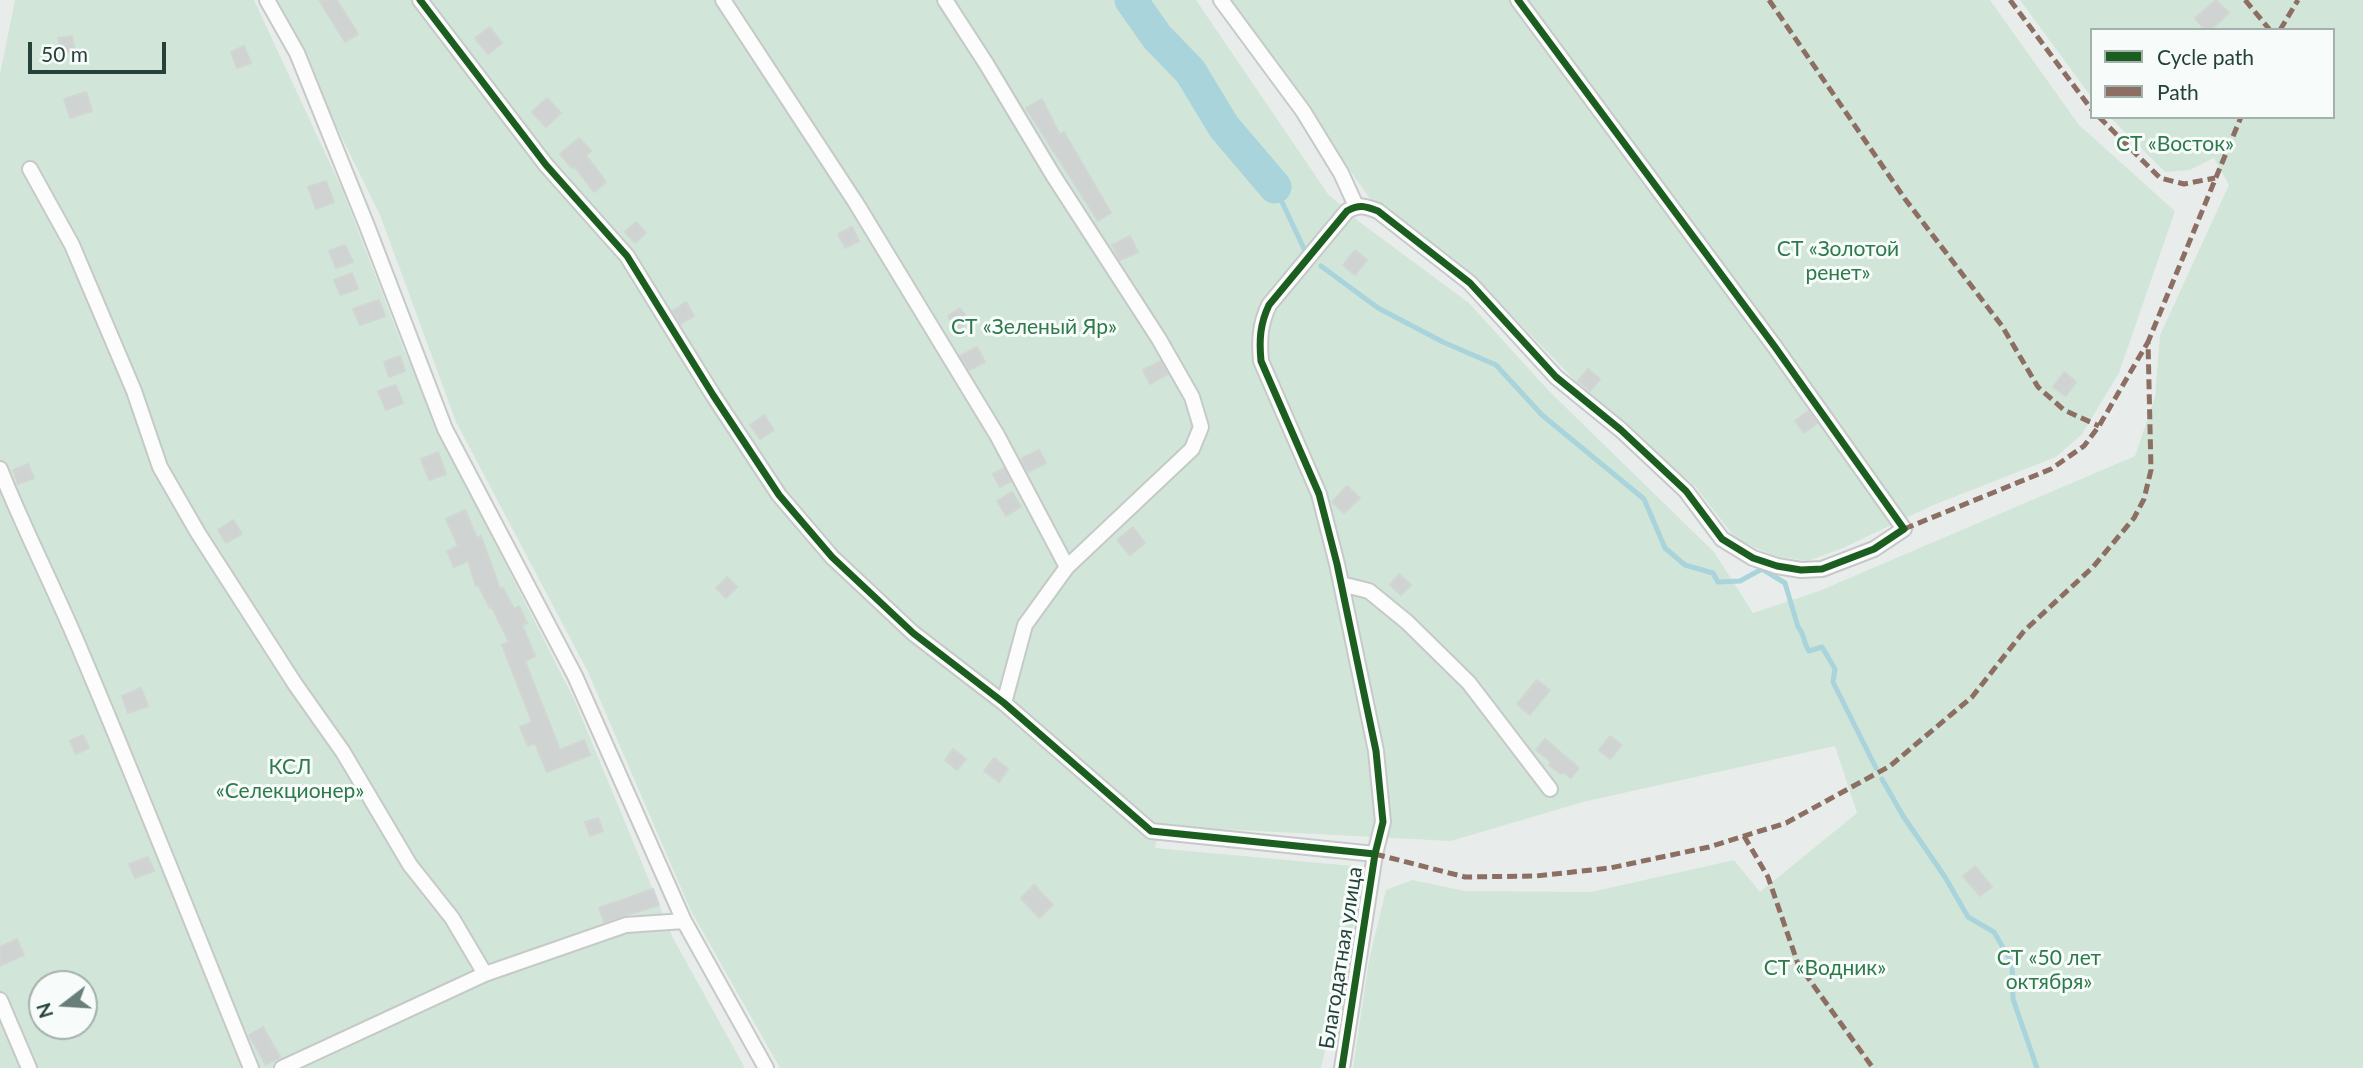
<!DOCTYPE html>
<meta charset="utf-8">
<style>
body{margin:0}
#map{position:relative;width:2363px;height:1068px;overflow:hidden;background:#e8edeb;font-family:Lato,sans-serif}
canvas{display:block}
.legend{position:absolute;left:2090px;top:28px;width:245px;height:91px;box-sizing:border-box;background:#f7fbf9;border:2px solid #a3b1ad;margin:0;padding:9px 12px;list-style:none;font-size:21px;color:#24423a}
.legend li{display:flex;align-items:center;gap:14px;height:35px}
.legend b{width:35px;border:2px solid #a3b1ad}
.north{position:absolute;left:28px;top:970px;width:70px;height:70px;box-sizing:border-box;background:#f7fbf9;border:2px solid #a3b1ad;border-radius:50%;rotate:253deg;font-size:19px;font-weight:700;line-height:28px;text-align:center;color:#24423a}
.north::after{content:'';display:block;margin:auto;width:24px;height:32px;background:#697e78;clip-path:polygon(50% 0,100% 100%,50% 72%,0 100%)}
.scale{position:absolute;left:28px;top:42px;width:138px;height:32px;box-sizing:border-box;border:4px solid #24423a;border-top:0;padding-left:9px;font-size:21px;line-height:24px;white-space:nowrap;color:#24423a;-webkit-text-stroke:5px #f7fbf9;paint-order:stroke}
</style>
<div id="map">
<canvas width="2363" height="1068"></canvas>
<ul class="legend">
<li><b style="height:9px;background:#1b5e20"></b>Cycle path</li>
<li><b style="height:9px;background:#8d6e63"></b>Path</li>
</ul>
<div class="north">N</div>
<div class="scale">50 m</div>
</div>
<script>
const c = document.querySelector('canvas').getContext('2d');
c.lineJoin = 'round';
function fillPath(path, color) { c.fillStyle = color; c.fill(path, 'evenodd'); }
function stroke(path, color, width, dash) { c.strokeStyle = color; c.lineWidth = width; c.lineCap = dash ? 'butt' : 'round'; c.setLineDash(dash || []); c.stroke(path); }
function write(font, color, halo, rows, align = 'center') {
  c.font = font + ' Lato,sans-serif'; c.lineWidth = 6; c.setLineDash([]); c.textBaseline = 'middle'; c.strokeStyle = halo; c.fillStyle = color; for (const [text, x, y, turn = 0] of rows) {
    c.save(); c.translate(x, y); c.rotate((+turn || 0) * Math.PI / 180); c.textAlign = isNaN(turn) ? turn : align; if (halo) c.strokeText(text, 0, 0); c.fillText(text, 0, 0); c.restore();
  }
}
fillPath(new Path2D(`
 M15 0H254L342 189 405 352 458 470 574 699 673 938 745 1068H0V74ZM42 984H84V1026H42Z
 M274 0H1196L1328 194 1361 223 1469 303 1549 391 1714 552 1753 613 1819 591 2135 456 2155 397 2160 335 2229 185 2214 158 2190 170 2165 172 2110 117H2333V30H2092V98L2020 0H2363V1068H1353L1369 960 1386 890 1412 880 1465 891 1591 892 1734 860 1760 892 1857 813 1835 746 1583 802 1451 841 1160 826 1155 848 1353 866 1364 879 1321 1068H780L691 911 588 672 456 422 380 215Z
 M1230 0H1990L2079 125 2175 211 2119 373 2082 434 2056 457 1931 506 1843 548 1808 561 1774 556 1736 539 1694 485 1598 404 1482 285 1373 203Z`), '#d1e6d8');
stroke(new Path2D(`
 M1275 187 1305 251
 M1321 266 1378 308 1443 342 1496 365 1542 415 1644 499 1665 548 1685 565 1713 573 1718 582 1740 581 1762 569 1785 583 1798 627C1805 634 1803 643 1809 651L1822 647 1835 669 1833 682 1876 768
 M1882 779 1903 816 1945 877 1968 917 1994 932 2012 963 2013 999 2037 1068`), '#a9d4db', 5);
stroke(new Path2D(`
 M1131 0 1157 37 1190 71 1224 127 1275 187`), '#a9d4db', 33);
const building = new Path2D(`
 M319 0H337L358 34 345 42Z
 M2216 0 2229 13 2210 30H2205L2195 18Z
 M490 27 502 43 488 54 475 38Z
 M72 36 75 51 61 54 58 38Z
 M244 46 251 63 237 68 231 52Z
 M86 92 92 111 70 118 64 99Z
 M547 98 561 113 546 127 532 112Z
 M1042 99 1060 135 1064 132 1111 213 1098 221 1026 108Z
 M579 138 591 151 586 155 606 182 594 192 574 166 572 168 560 154Z
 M326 181 334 202 316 209 308 187Z
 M636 222 646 233 635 243 625 232Z
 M852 227 859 241 845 248 838 234Z
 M1130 236 1138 252 1120 260 1112 245Z
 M345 245 353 262 336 268 329 251Z
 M1355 250 1367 260 1355 275 1343 265Z
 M352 273 358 289 340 295 334 280Z
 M379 300 385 316 360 325 353 309Z
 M686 302 694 316 681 324 672 311Z
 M960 308 970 321 958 330 948 316Z
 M977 347 985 362 969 370 960 356Z
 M400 356 405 371 389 377 384 362Z
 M1161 361 1168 374 1150 384 1143 370Z
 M1588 369 1600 379 1590 391 1578 381Z
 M2064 372 2076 382 2066 396 2053 387Z
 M396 385 403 403 386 410 378 391Z
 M1808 411 1817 423 1804 433 1795 421Z
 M764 415 774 430 760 439 750 425Z
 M1039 450 1046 463 1028 472 1021 459Z
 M438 452 446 474 429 480 421 459Z
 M28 464 34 478 18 484 13 470Z
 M1004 468 1011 481 1000 487 993 474Z
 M1347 486 1360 498 1344 513 1332 502Z
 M1012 492 1021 507 1006 516 997 501Z
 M465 510 477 538 481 536 500 589 503 588 514 609 519 606 527 623 522 625 535 656 525 661 560 750 584 740 590 755 547 772 535 743 528 746 520 727 532 722 502 645 509 642 492 607 490 608 478 585 476 586 468 561 454 567 447 551 458 546 446 519Z
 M233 520 242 534 226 543 218 530Z
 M1133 527 1145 543 1130 555 1117 540Z
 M1399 574 1411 585 1401 595 1390 585Z
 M727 577 737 587 726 598 716 588Z
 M1537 680 1550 690 1530 715 1517 704Z
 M141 688 148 706 128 713 122 696Z
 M83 735 89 748 76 754 70 741Z
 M1610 736 1622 745 1610 759 1599 750Z
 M1545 739 1579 768 1571 778 1563 772 1561 774 1549 765 1551 762 1536 750Z
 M953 749 966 759 957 770 945 760Z
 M994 758 1008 769 999 782 984 771Z
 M598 818 603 831 590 836 585 822Z
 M148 857 154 871 135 878 129 864Z
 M1975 866 1992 887 1980 896 1963 876Z
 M1034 885 1053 905 1039 918 1021 898Z
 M653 889 659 905 604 922 599 908Z
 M17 939 24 955 0 966V947Z
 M263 1027 280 1057 266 1065 249 1035Z`);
fillPath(building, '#cfd4d2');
stroke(building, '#d1d6d4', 2);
const street = new Path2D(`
 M267 0 297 53 367 226 445 429 575 676 684 921
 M420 0 546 165 627 256 713 395 779 495 832 557 913 633 1004 703 1151 831 1375 854
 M723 0 856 203 997 435 1067 567
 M945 0 987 65 1053 175 1159 339 1192 397 1201 427 1192 449 1067 567 1025 625 1004 703
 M1221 0 1303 111 1341 173 1356 206
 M30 169 72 245 134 391 160 467 198 533 295 684 343 752 410 865 452 918 485 974
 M0 469C25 532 56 591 82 654 140 791 195 930 251 1068
 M1341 584 1369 591 1407 622 1469 683 1550 789
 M0 1000 29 1068
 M282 1068 485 974 626 925 684 921 766 1068
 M1342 1068 1375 854 1383 822 1376 751 1337 564 1319 494 1261 361C1259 340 1260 324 1269 305L1347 211C1359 204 1365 206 1378 211L1470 283 1556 377 1621 430 1686 491 1722 539 1753 558 1777 566 1801 570 1822 569 1874 549 1904 529 1775 347 1518 0`);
stroke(street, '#c5cac8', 18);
stroke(street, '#fcfcfc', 14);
stroke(new Path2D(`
 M1769 0 1905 199 2002 326 2038 387 2064 410 2099 426
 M2010 0 2092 110
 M2245 0 2270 30
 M2280 30 2298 0
 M2099 117 2160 178 2184 184 2215 178
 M1904 529 2051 469 2084 446 2099 426 2148 342
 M1744 836 1768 877 1798 964 1873 1068
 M1375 854 1465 877 1536 876 1610 868 1709 847 1786 823 1890 766 1972 697 2024 631 2093 567 2134 518 2144 499 2151 470 2148 342 2241 117`), '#8d6e63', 5, [10, 5]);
stroke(new Path2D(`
 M420 0 546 165 627 256 713 395 779 495 832 557 913 633 1004 703 1151 831 1375 854
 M1342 1068 1375 854 1383 822 1376 751 1337 564 1319 494 1261 361C1259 340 1260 324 1269 305L1347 211C1359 204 1365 206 1378 211L1470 283 1556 377 1621 430 1686 491 1722 539 1753 558 1777 566 1801 570 1822 569 1874 549 1904 529 1775 347 1518 0`), '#1b5e20', 7);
write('21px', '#2d7a4b', '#f7fbf9', [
 ["СТ «Восток»",2175,144],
 ["СТ «Золотой",1838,249],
 ["ренет»",1838,273],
 ["СТ «Зеленый Яр»",1034,327],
 ["КСЛ",290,767],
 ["«Селекционер»",290,791],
 ["СТ «50 лет",2049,958],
 ["октября»",2049,982],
 ["СТ «Водник»",1825,968]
]);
write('21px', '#24423a', '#f7fbf9', [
 ["Благодатная улица",1341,958,-81]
]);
</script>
